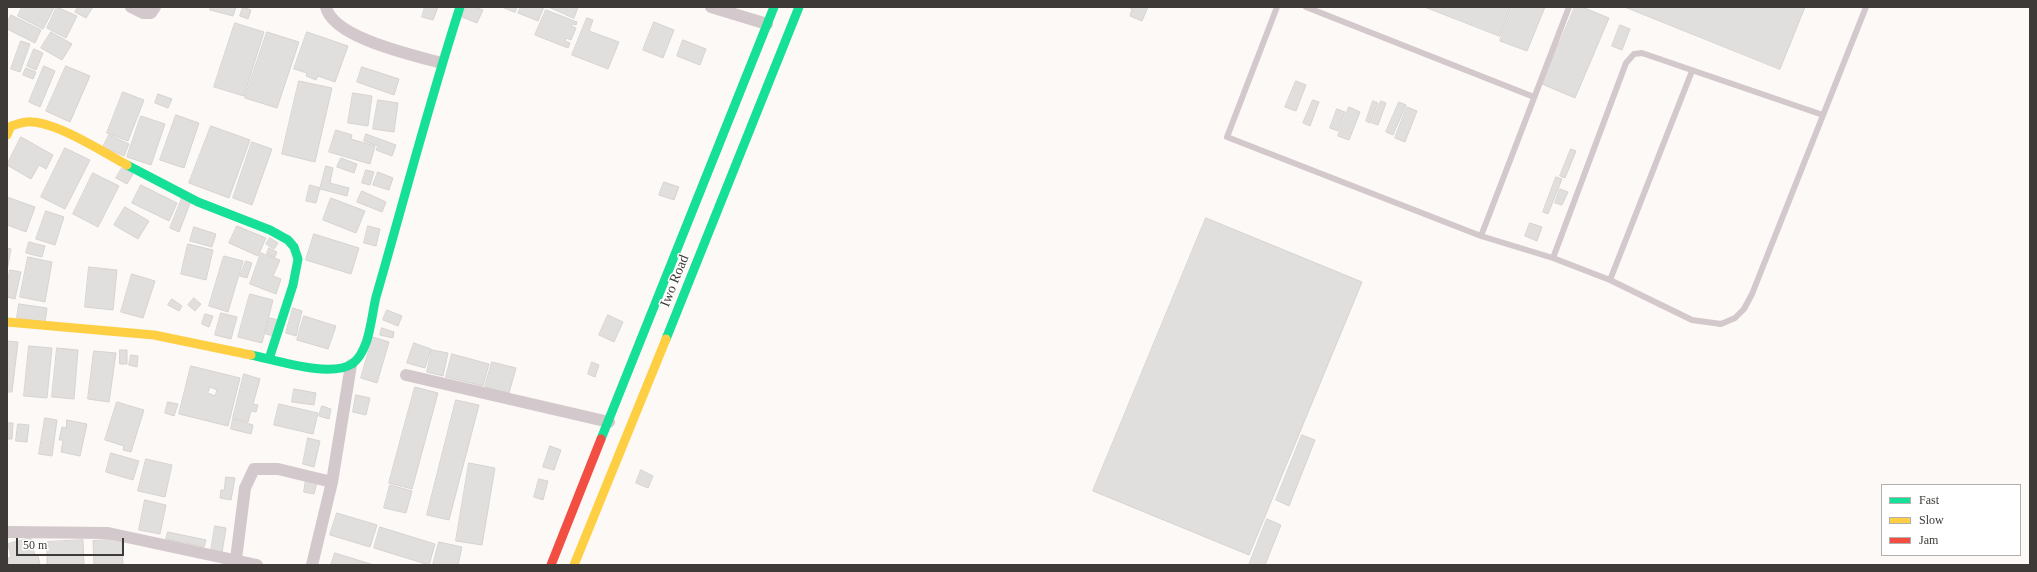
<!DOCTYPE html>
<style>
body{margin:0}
#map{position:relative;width:2037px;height:572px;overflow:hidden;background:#fcf9f7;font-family:"Times New Roman",serif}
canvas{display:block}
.frame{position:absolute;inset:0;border:8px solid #3d3a38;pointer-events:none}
.legend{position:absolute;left:1881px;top:484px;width:140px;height:72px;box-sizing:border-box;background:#fff;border:1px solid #b1b0af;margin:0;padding:5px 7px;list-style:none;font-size:12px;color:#3d3a38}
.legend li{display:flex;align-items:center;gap:8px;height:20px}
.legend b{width:20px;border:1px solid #b1b0af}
.scale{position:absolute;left:16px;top:538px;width:108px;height:18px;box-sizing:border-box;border:2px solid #3d3a38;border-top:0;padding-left:5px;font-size:12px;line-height:14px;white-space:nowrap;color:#3d3a38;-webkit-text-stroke:3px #fff;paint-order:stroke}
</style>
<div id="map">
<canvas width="2037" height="572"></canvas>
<div class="frame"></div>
<ul class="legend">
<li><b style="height:5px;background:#16e098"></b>Fast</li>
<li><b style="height:5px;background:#ffcf43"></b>Slow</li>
<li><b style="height:5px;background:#f24e42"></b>Jam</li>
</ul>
<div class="scale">50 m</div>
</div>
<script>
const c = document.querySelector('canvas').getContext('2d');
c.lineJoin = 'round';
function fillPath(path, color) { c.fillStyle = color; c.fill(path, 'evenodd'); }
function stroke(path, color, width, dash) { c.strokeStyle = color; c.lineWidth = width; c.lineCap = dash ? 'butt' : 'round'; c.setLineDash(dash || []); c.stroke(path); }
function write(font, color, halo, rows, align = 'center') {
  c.font = font + ' "Times New Roman",serif'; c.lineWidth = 3; c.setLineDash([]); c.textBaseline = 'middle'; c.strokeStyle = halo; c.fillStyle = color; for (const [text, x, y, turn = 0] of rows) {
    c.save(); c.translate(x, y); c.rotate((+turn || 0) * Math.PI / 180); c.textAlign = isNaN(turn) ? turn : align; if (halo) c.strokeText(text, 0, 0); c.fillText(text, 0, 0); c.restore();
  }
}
const building = new Path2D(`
 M22 7H52L54 8 43 29 18 16Z
 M57 7 77 16 66 38 47 28Z
 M78 7H93L86 18 75 12Z
 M211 7H236L233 16 210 10Z
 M243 7 251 10 248 19 240 16Z
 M425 7H438L433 20 422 17Z
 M466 7H475L483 10 477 23 462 17Z
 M502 7H517L515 12Z
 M521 7H544L538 21 518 13Z
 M549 7H578L574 18Z
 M1128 7H1148L1142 21 1130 16 1132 9Z
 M1425 7H1511L1500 36Z
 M1513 7H1545L1527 51 1500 41Z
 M1575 7H1582L1609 18 1575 98 1542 84Z
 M1625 7H1805L1780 69Z
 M546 10 577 22 576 25 572 24 571 26 576 28 571 40 566 38 565 41 570 43 568 48 535 35Z
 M11 15 41 30 35 43 7 29V24Z
 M587 18 593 20 589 31 619 42 608 69 572 55Z
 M654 22 674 30 663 58 643 50Z
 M235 23 264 32 244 96 214 87Z
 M1620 25 1630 29 1622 50 1612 46Z
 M51 32 72 44 62 60 41 48Z
 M267 32 299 42 277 108 245 98Z
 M307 32 348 46 335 82 318 76 316 80 306 76 307 73 294 69Z
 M683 40 706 49 700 65 677 56Z
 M21 41 30 44 20 72 11 69Z
 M34 49 43 53 36 70 27 66Z
 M44 66 55 71 40 107 29 102Z
 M66 66 90 76 70 122 46 111Z
 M362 67 399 79 394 95 357 82Z
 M26 68 36 72 33 79 23 75Z
 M299 81 332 88 315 162 282 154Z
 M1296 81 1306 85 1296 111 1285 107Z
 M123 92 144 100 128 141 107 133Z
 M353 93 372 96 368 126 348 123Z
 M158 94 172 99 168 108 155 103Z
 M378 100 398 103 394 132 373 129Z
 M1313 100 1319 102 1310 126 1303 123Z
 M1373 101 1378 103 1370 123 1366 121Z
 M1381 101 1386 103 1378 125 1372 123Z
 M1399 102 1406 105 1393 135 1386 132Z
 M1349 107 1360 112 1349 140 1338 136Z
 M1407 107 1417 111 1405 142 1395 138Z
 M1337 109 1345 112 1338 131 1330 128Z
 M176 115 199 123 184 168 160 160Z
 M141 116 165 124 151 165 127 157Z
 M211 126 250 140 229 198 189 183Z
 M336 130 352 135 351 139 375 146 370 164 329 152Z
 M366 134 396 145 392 156 376 150 378 146 364 141Z
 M109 135 129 144 124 156 103 147Z
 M21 137 53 155 46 169 39 165 31 179 7 165Z
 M252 142 272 149 252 205 233 198Z
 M65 148 90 160 65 209 41 197Z
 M1571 149 1576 151 1565 178 1560 176Z
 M341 158 357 164 354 173 337 167Z
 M326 166 333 168 330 183 349 188 347 196 320 189Z
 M122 168 133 174 127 184 116 178Z
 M366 170 374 172 370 185 362 183Z
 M378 172 393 178 389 190 373 185Z
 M93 173 119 186 98 227 73 214Z
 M1556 177 1562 179 1548 214 1543 212Z
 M664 182 679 187 674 200 659 195Z
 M141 185 177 203 169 221 132 203Z
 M310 185 320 188 316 203 306 201Z
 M1560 189 1568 192 1562 205 1555 203Z
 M362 191 386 202 382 212 357 202Z
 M7 197 35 207 26 232 7 225Z
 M182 198 191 201 179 232 170 228Z
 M331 198 365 211 356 233 323 220Z
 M125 207 149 221 138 239 114 225Z
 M46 211 64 217 55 245 36 239Z
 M1206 218 1362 282 1249 555 1093 491Z
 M1530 223 1542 227 1537 241 1525 236Z
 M237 226 266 238 258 256 229 243Z
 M368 226 380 229 376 246 364 243Z
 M194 227 216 234 212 247 190 241Z
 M314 234 359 248 351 274 306 260Z
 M270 238 278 243 274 249 266 244Z
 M29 242 45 246 42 257 26 253Z
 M188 244 213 250 206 280 181 274Z
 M7 248 11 249 7 271Z
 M269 248 277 252 275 257 267 254Z
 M261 253 280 260 273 276 281 279 276 294 250 284Z
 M224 256 243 261 228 312 209 306Z
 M28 257 52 262 45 302 20 297Z
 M246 261 252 263 247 278 240 276Z
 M89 267 117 270 113 310 85 307Z
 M10 270 21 272 15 299 7 297V284Z
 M132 274 155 281 143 318 121 312Z
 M250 294 273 300 262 343 238 337Z
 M194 298 201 304 195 311 188 305Z
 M172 299 182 306 179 311 168 305Z
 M19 304 47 308 45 322 17 318Z
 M293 308 302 311 296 336 286 333Z
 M387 310 402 316 398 326 383 320Z
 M221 313 237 317 231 339 215 335Z
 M205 314 213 316 209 327 202 324Z
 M608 315 623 322 614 342 599 335Z
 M304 316 336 326 328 349 297 340Z
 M270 318 278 320 274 336 266 334Z
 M382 328 394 332 393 338 380 335Z
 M373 337 389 342 377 383 361 378Z
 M7 341 18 342 12 392H7Z
 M414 343 431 349 425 368 407 363Z
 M29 346 52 348 47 398 24 396Z
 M57 348 78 350 74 399 52 397Z
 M120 350H127V364H120Z
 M432 350 448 353 443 376 427 372Z
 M94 351 116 353 109 402 88 399Z
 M452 354 489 364 483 386 446 377Z
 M131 355 138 356 137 367 129 365Z
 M492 362 516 368 509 393 485 387Z
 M592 362 599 365 595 377 588 374Z
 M191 366 240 378 228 426 179 414ZM210 387 217 390 215 396 208 393Z
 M244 374 260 379 253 404 258 405 256 412 251 411 248 422 233 418Z
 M415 387 438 393 412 489 389 483Z
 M294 389 316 393 314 405 292 402Z
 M356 395 370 398 366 415 353 412Z
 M456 400 479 405 449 520 427 515Z
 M117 402 144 410 131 452 123 450 124 446 105 440Z
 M168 402 178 404 174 416 165 413Z
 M279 404 318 413 313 434 274 425Z
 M322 406 331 409 329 419 319 416Z
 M45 418 57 420 52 456 39 454Z
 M233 419 253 425 251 434 231 429Z
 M67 420 87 424 80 456 61 452 63 440H59L62 427 66 428Z
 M7 423H13L12 439H7Z
 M18 424 29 425 27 442 16 441Z
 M1302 435 1315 440 1289 506 1276 500Z
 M308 438 320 441 314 467 303 464Z
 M550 446 561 450 554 470 543 467Z
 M111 453 139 461 133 480 106 472Z
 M146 459 172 465 165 497 138 491Z
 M469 463 495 468 482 545 456 541Z
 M641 470 653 476 648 488 636 483Z
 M226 477 235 478 231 500 220 498 221 490H224Z
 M539 479 548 481 543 500 534 497Z
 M306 480 317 482 314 494 304 492Z
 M390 485 412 491 406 513 384 508Z
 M145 500 166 505 160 534 139 530Z
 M337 513 377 525 370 547 330 535Z
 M1267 519 1281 525 1265 565H1249Z
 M215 526 226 528 222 553 211 551Z
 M380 527 435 544 429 565 374 548Z
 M168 532 206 540 204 547 166 539Z
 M31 538 35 556 38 555 40 565H9L8 558 11 557 8 544Z
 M122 539 123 565H94L93 541Z
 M83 540 84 565H47V542Z
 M439 542 462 547 458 565H433Z
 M335 553 374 565H331Z`);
fillPath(building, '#e1dfdd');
stroke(building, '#d6d3d1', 1);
stroke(new Path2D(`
 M1277 7 1227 137 1481 236 1553 258 1610 280 1692 320 1721 324 1735 318 1744 309 1752 294 1866 7
 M1306 7 1534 97
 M1481 236 1569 7
 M1553 258 1626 63 1634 54 1642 53 1823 115
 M1610 280 1692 71`), '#d3c8cb', 6);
stroke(new Path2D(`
 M131 7 143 13H151L155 7
 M326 7C333 38 413 55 441 63
 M711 7 767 24
 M406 375 609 422
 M7 532 108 533 257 565
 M236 559 245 488 254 469H278L332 482
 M312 565 332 482 351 365`), '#d3c8cb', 12);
stroke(new Path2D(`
 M127 165 198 202 270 230 288 240 294 247 298 259 293 285 269 359
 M666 339 799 7
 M251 355C276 360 329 378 352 364 370 351 371 317 376 297 404 200 429 103 460 7
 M601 439 774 7`), '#16e098', 9);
stroke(new Path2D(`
 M7 135 11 126C18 124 25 121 32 122 58 123 103 152 127 165
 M7 322 154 335 251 355
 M574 565 666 339`), '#ffcf43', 9);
stroke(new Path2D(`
 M551 565 601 439`), '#f24e42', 9);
write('14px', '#3d3a38', '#fff', [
 ["Iwo Road",675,281,-68]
]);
</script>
